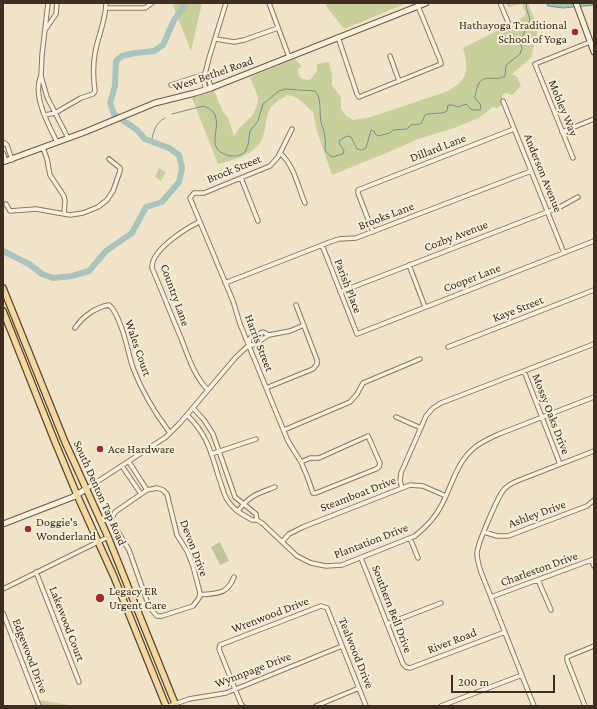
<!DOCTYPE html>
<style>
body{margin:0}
#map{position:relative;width:597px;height:709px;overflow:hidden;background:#f0e4c8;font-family:"Crimson Pro",serif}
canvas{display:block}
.frame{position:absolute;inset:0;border:4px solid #3d2e20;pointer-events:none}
.scale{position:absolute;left:451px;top:675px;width:104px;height:18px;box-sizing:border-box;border:2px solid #3d2e20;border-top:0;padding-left:5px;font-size:12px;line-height:14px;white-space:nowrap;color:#3d2e20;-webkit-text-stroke:3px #f7eed8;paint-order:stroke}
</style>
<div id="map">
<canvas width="597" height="709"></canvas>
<div class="frame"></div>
<div class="scale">200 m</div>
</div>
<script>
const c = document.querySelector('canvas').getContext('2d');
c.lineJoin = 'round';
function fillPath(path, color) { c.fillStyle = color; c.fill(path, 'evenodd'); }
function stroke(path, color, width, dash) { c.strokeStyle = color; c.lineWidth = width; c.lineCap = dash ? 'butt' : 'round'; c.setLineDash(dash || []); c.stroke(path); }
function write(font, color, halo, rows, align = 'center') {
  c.font = font + ' "Crimson Pro",serif'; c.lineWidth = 4; c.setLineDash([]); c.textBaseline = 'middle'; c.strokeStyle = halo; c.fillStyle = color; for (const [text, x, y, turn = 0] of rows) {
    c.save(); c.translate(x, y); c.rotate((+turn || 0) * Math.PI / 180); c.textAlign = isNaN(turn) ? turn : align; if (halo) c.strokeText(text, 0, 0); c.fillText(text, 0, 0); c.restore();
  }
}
fillPath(new Path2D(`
 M172 3H202L191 51Z
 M326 3H407L344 29 326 6Z
 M507 3H528L538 29 531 58 512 74 517 77 521 86 512 95 507 93 503 94 501 100 503 105 496 108 493 107 479 118 454 128 418 139 389 152 332 175 317 131 313 112C303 104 299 96 287 95 282 99 273 103 270 109 266 116 266 125 264 133 260 153 236 160 218 164L192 98 214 90 223 112 228 118 234 136 241 126 252 116 257 106 258 97 250 77 295 59 302 66 298 69 299 76 302 79 310 80 317 71V64L329 62 332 75V85L341 97V109L346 116 353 120 371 117 448 91C469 79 469 69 463 48L522 18 526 14 522 4 508 7Z
 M159 168 166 172 161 181 155 177Z
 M39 700 76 706H42Z`), '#c9cf9b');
fillPath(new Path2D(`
 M220 542 229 561 220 565 211 547Z`), '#bfc49a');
const water = new Path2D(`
 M548 3H594V5L563 8 548 6Z`);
fillPath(water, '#a9c4bc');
stroke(water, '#6f938a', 1);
stroke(new Path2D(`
 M172 114 203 106C208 108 213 110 215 115 221 131 205 148 227 155 234 157 240 156 245 152L248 145 250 131 258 121 263 104 279 91 285 89 315 91C322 98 319 112 321 122 322 127 325 132 325 138 327 148 321 149 332 157L343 154 344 151 339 143 340 140 347 136 351 137 357 149 362 150 366 148 371 130 374 131 375 134 378 136 390 133 393 130 407 129 411 125 420 124 422 122 425 115C432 112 441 115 447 111L448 105H452L458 107 466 104 472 110H480L481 105 475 98C475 93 477 89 478 85 483 73 496 82 505 76L506 65 520 54 522 48 520 42 530 20 526 6 527 3
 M151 142C154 131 155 123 165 118`), '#6f938a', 1);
stroke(new Path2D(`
 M3 251 29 264 42 274 53 278 72 276 89 271 106 251 132 233 146 207 162 202 179 182 182 168 179 155 169 148 145 139 137 130 114 114 110 103 115 86 116 61 122 56 135 53 154 51 163 45 174 20 186 3`), '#a9c4bc', 6);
const street = new Path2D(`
 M48 3 42 55 41 76 47 97 68 138
 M269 3 289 57
 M500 3 508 22
 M106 8H145L152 3
 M45 30 56 14 57 3
 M338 37 357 94 359 97 441 64 440 60 418 6
 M216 39 234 42 244 40 278 28
 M390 56 399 81
 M205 74 208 77 211 88
 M41 76C32 95 48 124 57 142
 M171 85 205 74
 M206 90 203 78 205 74 209 58 226 3
 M503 101 564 253
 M45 115 55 113 81 98 93 94 95 91C93 78 93 65 95 53 98 36 106 20 106 3
 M292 129 278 157 270 166 204 193H194L190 198 233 301 240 324 269 395 288 441 301 462 307 476 313 493H316L376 469 379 467 380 463 368 436 319 458H310L301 462
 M562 132 594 119
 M3 142 7 145 12 160
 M43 148 47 159 50 175 64 196 65 201 64 214
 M3 153 6 161
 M280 153C294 165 298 187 305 203
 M573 158 535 64 590 42
 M241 178 258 221
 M6 204 10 211 36 209 70 215 83 213 98 207 107 200 113 191 120 171V168L109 159
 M199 222C185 229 151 250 152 268 162 291 171 315 181 338 188 356 194 376 208 390
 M373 232 358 193V190L514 129
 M322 245 357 334 594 241
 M409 265 425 307
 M225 283 330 242 339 239 356 238 531 171
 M340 292 560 207 578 197
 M75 328C82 317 96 307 109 305 116 310 120 324 123 332 127 344 129 356 133 368 142 392 155 413 170 433
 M249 344 250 338 263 332 269 335
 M249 345H253L269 335 290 331 304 325
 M448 347 594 290
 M524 371 560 464
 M266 388 313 369 317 364V360L296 305
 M193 408 204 420 213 434 235 497 256 514 257 520
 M187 415C207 434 211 452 219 478 222 485 223 494 228 501 233 510 244 515 252 520H257L262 523 297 556 311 563 326 566 342 565 415 536C426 527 435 518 441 506 452 486 456 463 474 448 481 442 490 438 499 434L594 397
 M396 417 421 428
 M284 430 350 402 357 394 363 383 420 359
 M211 454 256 439
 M129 462 147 490
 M122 466 141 494
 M157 488 163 490 167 494 177 535 187 551 193 566 200 593 199 598 193 606 162 616H157L150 608 147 601 129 550 111 520 115 512 147 490Z
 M402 488 400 481 401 473 426 416 433 408 441 403 594 344
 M86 489 166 437 180 423 236 357 249 345
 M238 511C250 495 257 494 275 487
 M484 532 497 536H508L579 509 587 506 594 500
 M410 538 418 558
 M282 542 289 534 303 527 410 485 423 486 446 496
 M361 558 403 664 406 667 410 668 505 632
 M591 560 594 566
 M36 572 79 682
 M538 580 551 610
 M3 589 108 537
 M200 595C217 593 227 595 234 577
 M491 597 594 559
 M3 613 39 706
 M387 624 441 603
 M169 706 189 699 226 693 342 646
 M243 706 241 704 219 649 220 645 321 606 327 608 366 706
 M316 706 359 688
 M441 706 522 675
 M534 706 481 572C479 566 477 560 477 553 478 542 496 502 502 492 506 486 512 483 517 481L594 451
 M585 706 567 660V657L594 646`);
const secondary = new Path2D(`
 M576 3 594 52
 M3 162 85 132 155 103 195 93 211 88 426 3
 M3 524 73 497 86 489`);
const primary = new Path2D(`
 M3 288 65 442 108 537 176 706
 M3 311 53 437 77 495 114 577 166 706`);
stroke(street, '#8d765c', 5.5);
stroke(secondary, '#6f573f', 7);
stroke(primary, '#5b4430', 8);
stroke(street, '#faf1dc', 3.5);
stroke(secondary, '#faf1dc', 5);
stroke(primary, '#f3d9a0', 5.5);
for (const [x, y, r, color] of [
 [575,32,4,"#9e2a2b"],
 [100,449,4,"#9e2a2b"],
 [28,529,4,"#9e2a2b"],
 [100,598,5,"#9e2a2b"]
]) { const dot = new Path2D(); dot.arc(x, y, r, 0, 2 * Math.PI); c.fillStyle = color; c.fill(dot); stroke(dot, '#f7eed8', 1.5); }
write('12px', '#3d2e20', '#f7eed8', [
 ["Hathayoga Traditional",567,25,"right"],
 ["School of Yoga",567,39,"right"],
 ["Ace Hardware",108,449],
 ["Doggie's",36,522],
 ["Wonderland",36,536],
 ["Legacy ER",109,591],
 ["Urgent Care",109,605]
], 'left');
write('12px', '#3d2e20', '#f7eed8', [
 ["West Bethel Road",213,74,-19],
 ["Mobley Way",563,108,68],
 ["Dillard Lane",438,148,-21],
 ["Brock Street",234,169,-22],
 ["Anderson Avenue",543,173,68],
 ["Brooks Lane",386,216,-21],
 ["Cozby Avenue",456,236,-21],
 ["Cooper Lane",472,278,-21],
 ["Parish Place",348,286,69],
 ["Country Lane",175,295,70],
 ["Kaye Street",518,309,-21],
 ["Harris Street",259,343,69],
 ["Wales Court",138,348,71],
 ["Mossy Oaks Drive",551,414,69],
 ["South Denton Tap Road",100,493,66],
 ["Steamboat Drive",358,494,-21],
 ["Ashley Drive",537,514,-20],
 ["Plantation Drive",371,541,-21],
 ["Devon Drive",194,548,69],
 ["Charleston Drive",539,569,-20],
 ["Southern Bell Drive",392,609,69],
 ["Wrenwood Drive",270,615,-21],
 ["Lakewood Court",67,624,69],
 ["River Road",452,641,-21],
 ["Tealwood Drive",356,653,68],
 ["Edgewood Drive",30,656,69],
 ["Wynnpage Drive",253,670,-21]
]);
</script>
